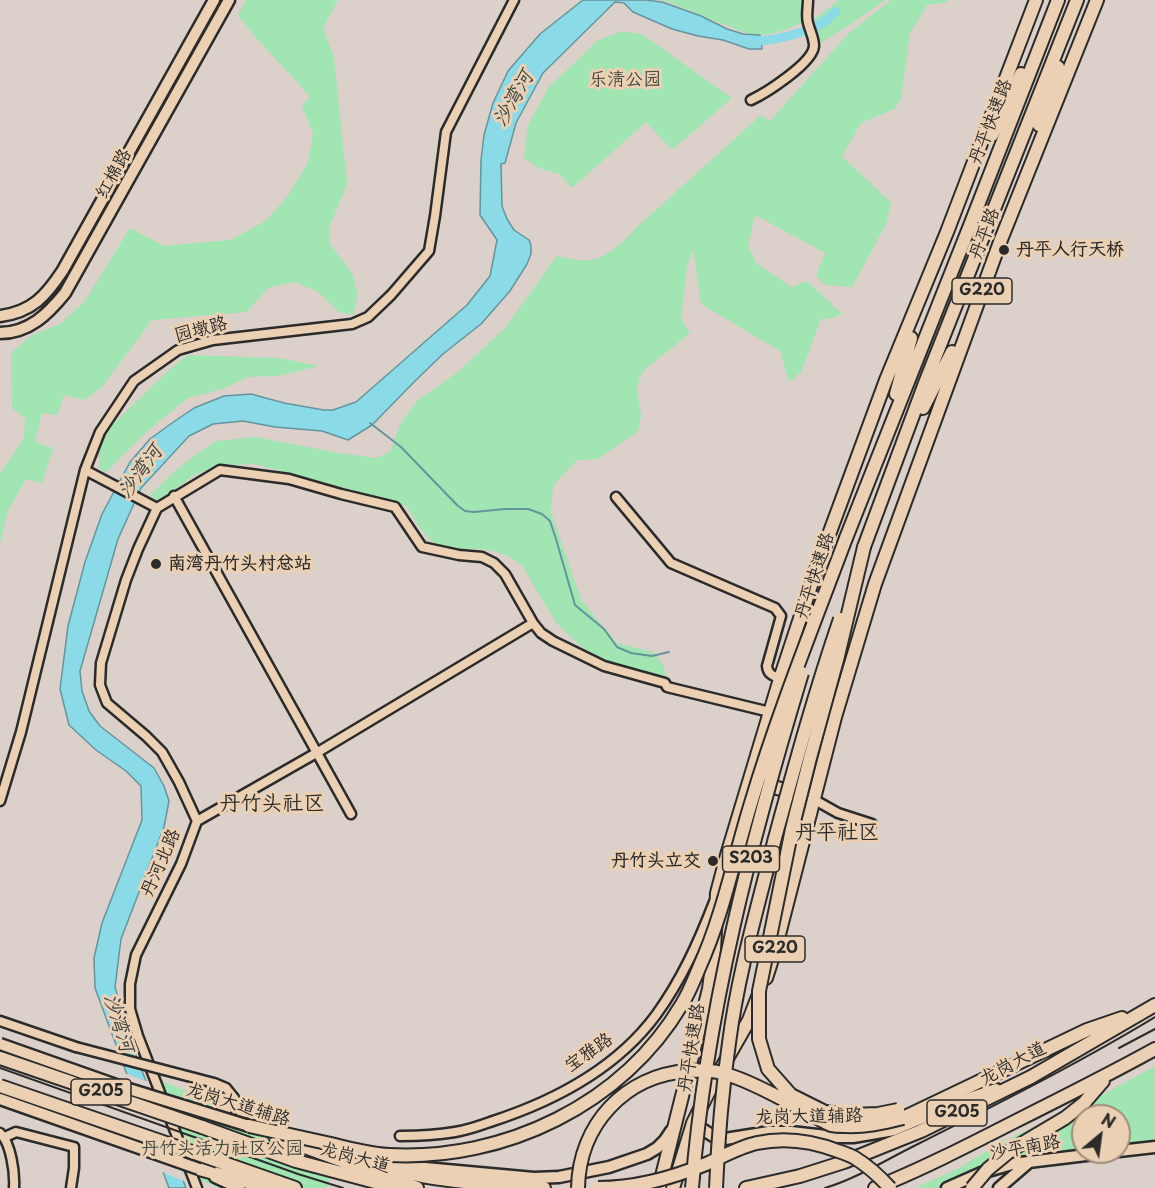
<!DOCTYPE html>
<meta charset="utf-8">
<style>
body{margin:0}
#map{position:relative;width:1155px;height:1188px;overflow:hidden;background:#dcd0ca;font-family:"Playpen Sans",sans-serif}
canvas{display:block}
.north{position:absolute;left:1071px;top:1104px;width:60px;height:60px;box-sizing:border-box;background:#ecd0b3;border:2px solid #9f8e7d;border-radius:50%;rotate:29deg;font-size:16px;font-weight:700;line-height:24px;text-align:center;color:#2b2b2b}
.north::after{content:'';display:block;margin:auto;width:21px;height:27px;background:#2b2b2b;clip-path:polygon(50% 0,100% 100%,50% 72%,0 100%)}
</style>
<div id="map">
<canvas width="1155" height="1188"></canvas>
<div class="north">N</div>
</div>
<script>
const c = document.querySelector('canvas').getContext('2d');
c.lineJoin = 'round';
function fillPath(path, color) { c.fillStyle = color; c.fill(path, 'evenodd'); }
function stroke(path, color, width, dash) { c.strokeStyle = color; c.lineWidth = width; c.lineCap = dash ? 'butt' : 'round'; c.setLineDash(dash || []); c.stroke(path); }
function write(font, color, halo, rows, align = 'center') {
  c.font = font + ' "Playpen Sans","LXGW WenKai TC",sans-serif'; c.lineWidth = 6; c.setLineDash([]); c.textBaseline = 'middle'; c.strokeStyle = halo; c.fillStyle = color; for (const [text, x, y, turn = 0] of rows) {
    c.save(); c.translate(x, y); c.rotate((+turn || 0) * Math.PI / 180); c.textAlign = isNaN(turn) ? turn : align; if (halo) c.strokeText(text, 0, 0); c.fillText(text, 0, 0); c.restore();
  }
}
fillPath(new Path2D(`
 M246 0H338L323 28 334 58 347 184 329 228 330 244 352 273 358 294 353 315 339 312 317 291 294 282 268 288 247 312 152 320 101 388 84 400 64 395 57 415 42 413 35 442 53 448 42 483 26 479 8 510 0 543V474L24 438 25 418 12 408 11 353 32 335 60 324 85 301 130 228 164 246 231 240 265 221 288 196 308 162 313 133 302 106 310 96 256 38 238 15Z
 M661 0H806L803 22C789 29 771 36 754 35 746 34 738 29 731 27 707 19 685 7 661 0Z
 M838 0H885L853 23 820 43 814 19 834 4Z
 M891 0H948V2L927 5 910 33 901 99 894 109 861 123 842 156 891 203 886 224 852 287 825 285 816 276 825 253 755 215 748 246 757 264 791 287 807 281 842 314 833 318 821 319 801 372 789 382 780 351 701 304 693 248 687 268 681 318 690 333 643 371C633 390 640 398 641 416 641 420 639 426 638 431L598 459 577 460 553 486 551 512 581 600 617 643 653 652 664 666 666 681 595 659 557 624 522 566C509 554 493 550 476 549 462 548 447 552 435 543 425 537 412 517 407 506L316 480 254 464 216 466 193 476 158 502 150 495 183 464 216 441 256 437 339 453 376 458 390 452 400 424 417 401 459 371 505 328 557 256C567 258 579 262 590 260 609 257 623 242 636 228L761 115 770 121 849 33Z
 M622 31 643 35 732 98 672 150 646 122 572 188 560 174 541 169 524 158 528 125 549 87 597 41Z
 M188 355 278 358 319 366 278 376 248 377 225 388 188 398 146 432 105 473 99 468V452L109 428 170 369Z
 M1155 1066V1139L1119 1144V1116H1083V1149L1049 1154 947 1184 937 1188H915L959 1168 998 1144 1106 1093Z
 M154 1078 199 1096 221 1110 338 1143 327 1188H220L172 1169V1131Z`), '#a0e5b2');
const water = new Path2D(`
 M583 0H645L662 2 701 16 727 29 743 34 760 35 762 49H749L723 40 698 36 672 29 633 12 624 3 615 2 543 73 516 123 505 163 501 164 502 206 507 219 514 230 529 240 531 245V254L527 264 510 291 481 324 443 354 416 380 372 425 348 440 322 431 275 427 243 421 213 424 189 436 141 488 118 539 80 671 82 691 89 711 100 726 154 768 164 786 169 801 164 827 121 939 115 987 129 1036 186 1188H169L95 988 94 958 102 923 142 820 141 786 126 771 96 750 69 725 60 689 68 626 85 562 102 514 130 462 150 439 172 423 194 408 224 396 251 394 284 403 324 410H333L356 402 467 305 490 276 497 240 480 215 481 160 484 135 493 103 508 71 540 34Z`);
fillPath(water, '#8bdae8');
stroke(water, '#65949c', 1.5);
fillPath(new Path2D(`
 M124 1073 149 1082 186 1182 160 1171Z`), '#dcd0ca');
stroke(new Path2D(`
 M370 423 401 447 458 506 465 511 474 512 505 509H528L542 514 550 521 556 539 575 605 604 629 617 647 631 653 652 656 669 652`), '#65949c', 2);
stroke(new Path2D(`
 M750 41C769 42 809 33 825 21 829 19 832 14 836 11`), '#8bdae8', 9);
const minor = new Path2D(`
 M751 100C766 93 813 63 814 46 814 38 810 31 808 23 806 16 808 8 808 0
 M85 470 157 508
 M174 496 351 814
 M616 497 671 563 775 608 781 616 767 666C768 675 773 675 780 679
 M157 508 138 549 126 580 101 663 100 685 107 703 146 736 162 752 179 782 197 821 181 864 136 955 130 984V1009L138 1036 197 1188
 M157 508 220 470 289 479 341 494 395 507 422 547 459 555 482 557 494 563 505 574 533 623 541 633 553 641 604 666 665 683 667 687 770 712
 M813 799 838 813 872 824
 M0 801 21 732 85 470 100 432 134 381 178 350 213 340 352 324 368 317 391 295 429 251 435 216 446 132 514 0
 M197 821 318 752 533 623
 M0 1021 76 1047
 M234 1098 243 1119 249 1126
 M212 1114C225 1112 229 1111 234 1098
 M0 1133C11 1143 15 1173 14 1188
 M400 1136C418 1136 437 1135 455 1132 467 1130 479 1126 490 1122 552 1102 616 1069 656 1015 682 979 698 943 714 902
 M5 1137 16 1132 74 1147V1168L71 1188`);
const major = new Path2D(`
 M0 316C32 312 46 296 63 270L214 0
 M0 333C29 333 48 314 65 293L229 0
 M693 1123 713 1136 725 1139 769 1132H791L835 1137H853L894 1130 970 1098 996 1089
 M1119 1151 1155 1147
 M392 1165 534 1178 559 1177 609 1167 647 1154 657 1148 665 1140 671 1131
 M215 1177 239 1188
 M947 1188 981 1173 1012 1164 1111 1152
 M999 1188 1028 1163`);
const highway = new Path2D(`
 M1039 125 1058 67
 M992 135 1021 74
 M896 394 911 338
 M923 408 952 352
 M846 538 971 223 1058 0
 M864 547 925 383 1077 0
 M760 783 798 794
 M766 978 775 950 835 717 875 584 1000 242 1097 0
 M903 1118 1087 1030 1122 1018
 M202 1127 296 1161 398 1188
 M275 1136 417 1188
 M1011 1150 1065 1118 1084 1103 1103 1081
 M218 1161 295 1188
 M367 1163C386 1167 404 1172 422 1176 462 1183 503 1186 544 1188
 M199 1169 270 1188
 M659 1188 709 989 714 950 717 893 727 855 780 679 817 567 886 380 947 232 1036 0
 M673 1188 693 1123 713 1083 749 1020 759 994
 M746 1188 800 1176 844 1162 921 1131 1031 1077 1155 1005
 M875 1188C922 1169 967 1146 1012 1123 1060 1099 1108 1075 1155 1049`);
stroke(minor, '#2b2b2b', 13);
stroke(major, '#2b2b2b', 15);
stroke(highway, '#2b2b2b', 16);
stroke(minor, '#ecd0b3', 8);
stroke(major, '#ecd0b3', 10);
stroke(highway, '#ecd0b3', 12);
stroke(new Path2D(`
 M1119 1048 1155 1029
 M0 1068 298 1174 343 1188
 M825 1188C858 1178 889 1158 920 1143 999 1103 1079 1063 1155 1017`), '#2b2b2b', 2);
const minorBridge = new Path2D(`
 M76 1047 214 1083 226 1088 234 1098`);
const majorBridge = new Path2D(`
 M0 1044 119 1086 249 1126
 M0 1099 199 1169`);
const highwayBridge = new Path2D(`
 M864 547 837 660 810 758 792 829 759 991V1039L768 1069 791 1095 825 1112 851 1115 878 1114 898 1110
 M0 1058 202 1127
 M0 1086 218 1161
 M249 1126C276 1132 304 1138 331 1144 350 1149 370 1154 389 1155 505 1161 623 1104 682 1004 689 993 694 980 699 968 723 915 734 858 751 803 778 713 813 626 846 538
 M578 1188C579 1125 625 1075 688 1071 701 1070 716 1070 729 1075 757 1084 781 1099 807 1112 815 1116 823 1122 831 1125 835 1126 840 1126 845 1126 865 1127 883 1123 903 1118
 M598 1188C635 1188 672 1178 706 1164 722 1157 739 1147 757 1143 785 1137 812 1141 838 1151 844 1153 850 1155 855 1158 868 1166 880 1177 890 1188
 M692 1188C706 1013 751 841 802 673
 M716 1188C718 1139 722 1091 729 1043 738 973 758 906 775 838 795 765 815 692 840 619
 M972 1188 988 1169 1011 1150`);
stroke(minorBridge, '#2b2b2b', 13, []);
stroke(majorBridge, '#2b2b2b', 15, []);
stroke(highwayBridge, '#2b2b2b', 16, []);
stroke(minorBridge, '#ecd0b3', 8);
stroke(majorBridge, '#ecd0b3', 10);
stroke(highwayBridge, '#ecd0b3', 12);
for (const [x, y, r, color] of [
 [1004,250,6,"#2b2b2b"],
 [156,564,6,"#2b2b2b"],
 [713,861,6,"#2b2b2b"]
]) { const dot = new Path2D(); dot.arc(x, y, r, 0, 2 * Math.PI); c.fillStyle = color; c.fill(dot); stroke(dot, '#ecd0b3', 2); }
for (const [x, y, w] of [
 [982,291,60],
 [751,859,57],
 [775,949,60],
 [101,1092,60],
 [957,1113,60]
]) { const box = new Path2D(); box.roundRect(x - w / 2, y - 13, w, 26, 4.5); c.fillStyle = '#ecd0b3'; c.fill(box); stroke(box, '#2b2b2b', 1.5); }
write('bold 16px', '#2b2b2b', null, [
 ["G220",982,291],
 ["S203",751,859],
 ["G220",775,949],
 ["G205",101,1092],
 ["G205",957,1113]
]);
write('18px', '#3d473f', '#ecd0b3', [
 ["乐清公园",625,80],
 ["丹竹头活力社区公园",222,1149]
]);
write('18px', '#2b2b2b', '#ecd0b3', [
 ["丹平快速路",991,122,-69],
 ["红棉路",114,174,-61],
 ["丹平路",985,234,-69],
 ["园墩路",201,330,-15],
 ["丹平快速路",815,576,-72],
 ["丹河北路",161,863,-66],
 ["丹平快速路",692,1048,-81],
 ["宝雅路",589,1053,-35],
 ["龙岗大道",1013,1064,-28],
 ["龙岗大道辅路",238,1105,17],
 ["龙岗大道辅路",809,1117,-1],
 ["沙平南路",1025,1148,-10],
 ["龙岗大道",355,1158,15]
]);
write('bold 18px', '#2b2b2b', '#ecd0b3', [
 ["丹平人行天桥",1016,250],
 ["南湾丹竹头村总站",168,564],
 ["丹竹头立交",701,861,"right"]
], 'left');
write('italic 20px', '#394547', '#ecd0b3', [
 ["沙湾河",514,99,-60],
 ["沙湾河",141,472,-54],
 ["沙湾河",118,1023,73]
]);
write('21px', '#2b2b2b', '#ecd0b3', [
 ["丹竹头社区",272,804],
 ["丹平社区",837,833]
]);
</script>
